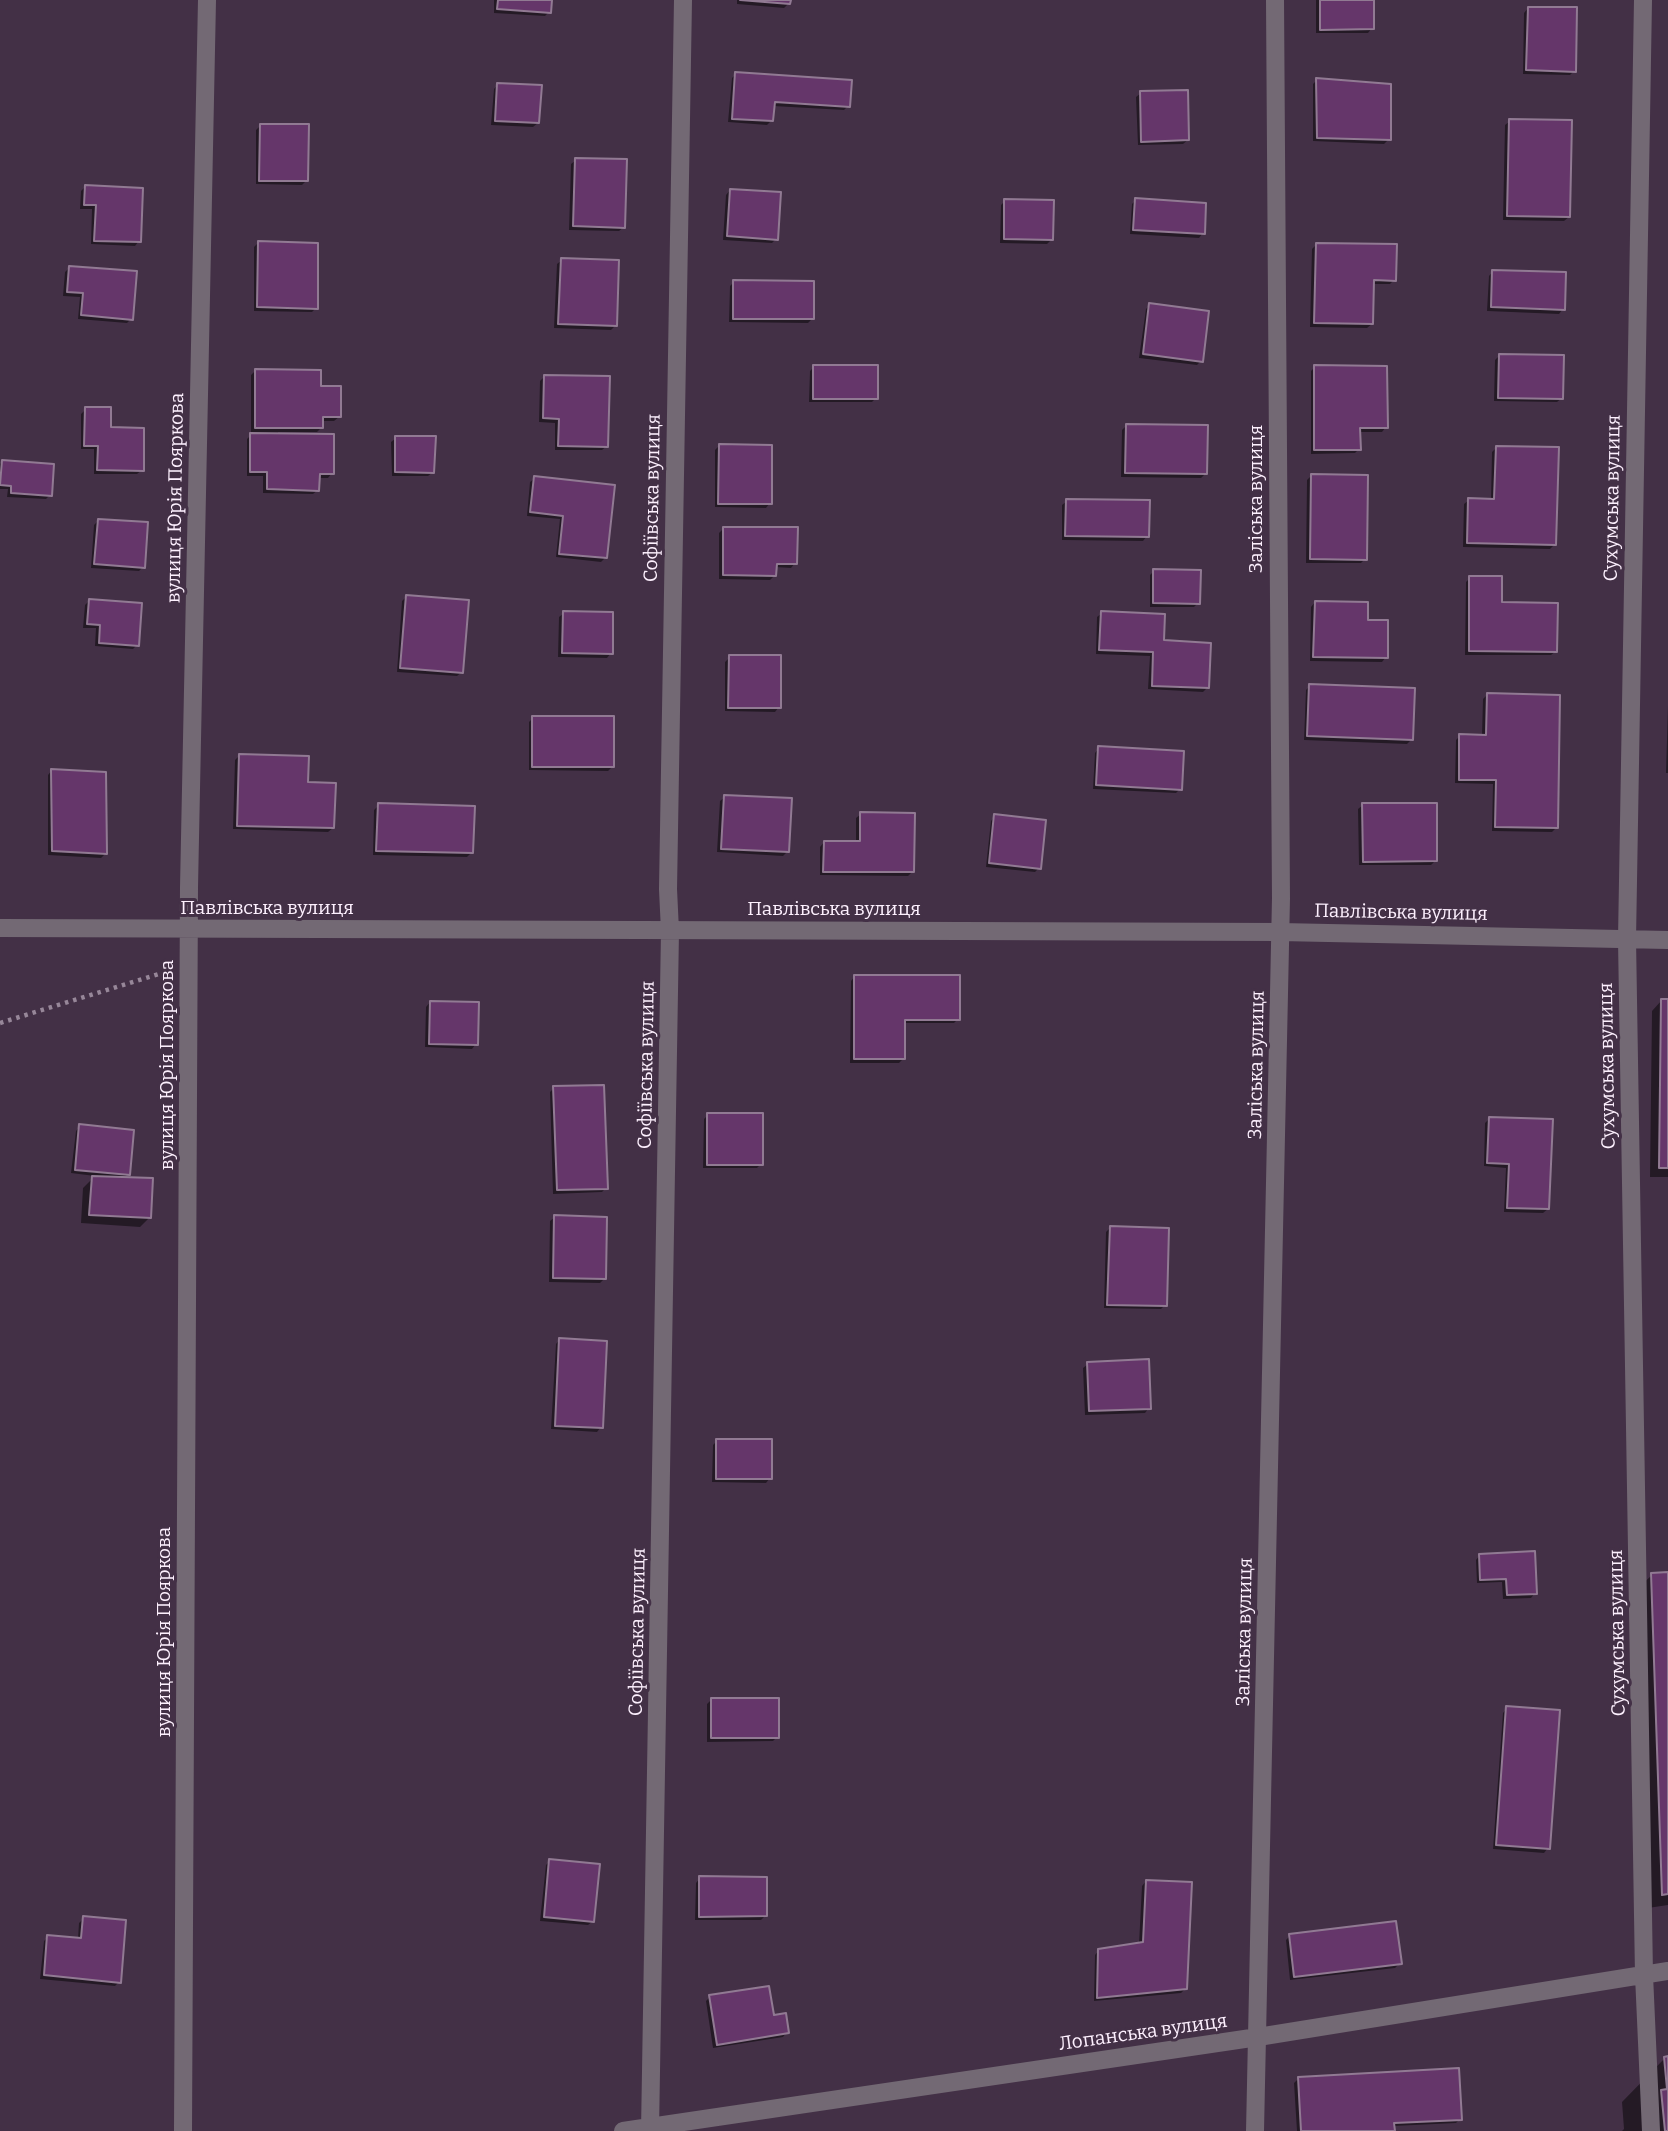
<!DOCTYPE html>
<meta charset="utf-8">
<style>
body{margin:0}
canvas{display:block;background:#433046}
</style>
<canvas width="1668" height="2131"></canvas>
<script>
const c = document.querySelector('canvas').getContext('2d');
c.lineJoin = 'round';
function fillPath(path, color) { c.fillStyle = color; c.fill(path, 'evenodd'); }
function stroke(path, color, width, dash) { c.strokeStyle = color; c.lineWidth = width; c.lineCap = dash ? 'butt' : 'round'; c.setLineDash(dash || []); c.stroke(path); }
function write(font, color, halo, rows, align = 'center') {
  c.font = font + ' Bitter,serif'; c.lineWidth = 6; c.setLineDash([]); c.textBaseline = 'middle'; c.strokeStyle = halo; c.fillStyle = color; for (const [text, x, y, turn = 0] of rows) {
    c.save(); c.translate(x, y); c.rotate((+turn || 0) * Math.PI / 180); c.textAlign = isNaN(turn) ? turn : align; if (halo) c.strokeText(text, 0, 0); c.fillText(text, 0, 0); c.restore();
  }
}
fillPath(new Path2D(`
 M494 0H550L549 12 545 16 494 13Z
 M737 0H789V3L784 8 737 4Z
 M1316 0H1372V28L1368 33H1316Z
 M1528 8 1574 71 1570 75 1523 74 1524 13Z
 M736 74 848 106 844 110 773 106 771 121 767 125 728 122 732 78Z
 M1317 80 1389 139 1384 144 1313 141V84Z
 M498 84 538 123 533 127 491 125 494 89Z
 M1141 93 1188 140 1183 144 1138 145 1136 97Z
 M1510 121 1569 217 1564 221 1503 220 1505 125Z
 M261 125 306 181 302 185 256 184V130Z
 M576 160 624 227 619 231 569 230 571 164Z
 M85 187 139 241 135 246 91 244 92 209H80L81 191Z
 M730 190 776 239 772 243 723 240 726 195Z
 M1136 200 1203 233 1199 238 1130 234 1132 204Z
 M1005 201 1052 239 1047 244 1000 243 1001 205Z
 M258 243 316 308 312 312 254 311V247Z
 M1316 245 1394 280 1390 284H1373L1372 324 1367 328 1310 327 1312 249Z
 M562 260 615 326 611 330 554 328 557 264Z
 M70 267 131 319 127 323 78 319 80 297 63 296 65 272Z
 M1493 271 1563 309 1559 314 1487 311 1489 276Z
 M734 282 812 319 808 323 729 322 730 286Z
 M1150 305 1201 361 1197 365 1139 358 1146 309Z
 M1500 355 1562 398 1557 402 1494 401 1495 360Z
 M814 367 876 398 872 402H809L810 371Z
 M1315 367 1386 427 1382 432H1358L1359 449 1355 453 1311 454V371Z
 M256 370 319 388 339 417 334 421H321V428L317 432H278V435L332 473 328 478H318V490L313 494 263 493V476H247V439L254 432H251V375Z
 M544 377 607 446 602 450H555V423L539 422 540 381Z
 M86 409 109 429 142 470 137 474H94V449H81V414Z
 M1126 426 1206 473 1201 478 1121 477 1122 430Z
 M396 438 433 472 428 476H392L391 442Z
 M719 446 770 503 766 508 715 507V450Z
 M1497 447 1554 545 1550 549 1463 547 1464 504 1469 500H1491L1492 452Z
 M2 462 50 495 46 499 7 497 8 489H0V464Z
 M1311 476 1365 559 1361 563H1306L1307 480Z
 M535 478 605 558 601 562 556 557 560 519 527 516 530 482Z
 M1067 501 1147 536 1143 541 1062 540V505Z
 M98 521 143 567 139 571 91 568 94 525Z
 M723 529 795 563 791 568 775 567V575L770 580 719 579V533Z
 M1154 571 1198 603 1194 607H1150V575Z
 M1470 578 1500 604 1556 651 1551 655H1465L1466 582Z
 M407 596 462 672 457 676 397 672 402 601Z
 M89 601 137 645 133 649 95 646 96 628H83L85 605Z
 M1315 602 1366 622 1386 657 1382 662 1310 661 1311 607Z
 M564 613 611 653 607 658 558 657 559 617Z
 M1102 613 1162 642 1207 688 1203 692 1148 689 1150 656 1096 654 1097 617Z
 M730 657 779 707 775 712 725 711V662Z
 M1310 686 1411 740 1407 744 1304 740 1306 690Z
 M1487 695 1556 828 1552 832 1492 831 1493 784 1455 783 1456 740 1460 736H1482L1483 699Z
 M1668 705V773H1666Z
 M533 718 613 766 608 771 529 770V722Z
 M1099 748 1180 789 1176 793 1093 789 1095 753Z
 M240 755 333 828 328 832 233 829 235 760Z
 M52 770 106 853 101 858 48 855V775Z
 M725 797 787 852 783 856 717 852 720 801Z
 M379 805 471 853 467 857 373 855 374 810Z
 M1363 805 1436 860 1431 865H1359L1358 809Z
 M861 814 913 871 908 876 820 875V847L824 842 856 843V818Z
 M995 816 1039 868 1035 872 986 867 991 821Z
 M855 976 958 1019 954 1023H903V1059L899 1063H850L851 981Z
 M1661 1001H1668V1177H1650L1652 1011Z
 M430 1002 476 1044 472 1049 425 1047 426 1007Z
 M554 1088 606 1188 602 1192 553 1194 550 1092Z
 M708 1115 761 1164 757 1168H703L704 1119Z
 M1490 1118 1548 1209 1543 1213 1504 1212 1506 1168 1484 1166 1485 1123Z
 M80 1126 128 1174 123 1179 150 1217 140 1227 81 1223 83 1188 95 1176 71 1173 76 1131Z
 M555 1217 605 1278 600 1283 549 1282 550 1221Z
 M1110 1228 1165 1305 1161 1309 1104 1308 1106 1232Z
 M560 1339 601 1427 597 1432 551 1429 556 1344Z
 M1088 1364 1149 1408 1145 1413 1085 1415 1083 1368Z
 M717 1441 770 1478 766 1483 712 1482 713 1445Z
 M1480 1555 1535 1593 1531 1598 1503 1599 1502 1582 1477 1583 1476 1560Z
 M1668 1574V1905L1648 1908 1637 1589 1652 1575Z
 M712 1699 777 1737 773 1741 707 1742V1704Z
 M1507 1708 1548 1848 1544 1853 1493 1849 1503 1713Z
 M550 1861 593 1921 588 1925 540 1921 546 1865Z
 M700 1878 765 1916 761 1920H695L696 1883Z
 M1146 1881 1186 1988 1181 1993 1094 2001 1095 1955 1099 1950 1139 1944 1142 1886Z
 M84 1918 119 1982 115 1986 40 1979 44 1941 48 1937 78 1939 79 1923Z
 M1290 1936 1400 1963 1395 1968 1290 1980 1286 1940Z
 M710 1997 772 2017 787 2032 783 2037 713 2048 706 2001Z
 M1665 2058H1668V2131H1622L1624 2129 1622 2102Z
 M1299 2078 1460 2119 1456 2123 1393 2126V2131H1297L1294 2083Z`), '#0007');
const building = new Path2D(`
 M498 0H552L551 13 497 9Z
 M740 0H791L790 4Z
 M1320 0H1374V29L1320 30Z
 M1528 7H1577L1576 72 1526 70Z
 M735 72 852 80 850 107 775 102 773 121 732 119Z
 M1316 78 1391 84V140L1317 138Z
 M497 83 542 85 539 123 495 121Z
 M1188 90 1189 140 1141 142 1140 91Z
 M1509 119 1572 120 1570 217 1507 216Z
 M260 124H309L308 181H259Z
 M575 158 627 159 625 228 573 226Z
 M85 185 143 188 141 242 94 241 96 205H84Z
 M730 189 781 192 778 240 727 236Z
 M1135 198 1206 203 1205 234 1133 230Z
 M1004 199 1054 200 1053 240 1004 239Z
 M258 241 318 243V309L257 307Z
 M1316 243 1397 244 1396 281 1374 280 1373 324 1314 323Z
 M561 258 619 260 617 326 558 324Z
 M69 266 137 271 133 320 81 315 83 293 67 292Z
 M1492 270 1566 272 1565 310 1491 307Z
 M733 280 814 281V319H733Z
 M1149 303 1209 311 1203 362 1143 354Z
 M1499 354 1564 355 1563 399 1498 398Z
 M813 365H878V399H813Z
 M1314 365 1387 366 1388 428H1360L1361 450H1314Z
 M255 369 321 370V386H341V417H323V428H255Z
 M544 375 610 376 608 447 558 446 559 419 543 418Z
 M85 407H111V427L144 428V471L97 470 98 446H84Z
 M1126 424 1208 425 1207 474 1125 473Z
 M250 433 334 434V474H320L319 491 267 489V472H250Z
 M395 436H436L434 473 395 472Z
 M719 444 772 445V504H718Z
 M1496 446 1559 447 1556 545 1467 543 1468 498 1494 499Z
 M2 460 54 464 52 496 11 493V486L0 485Z
 M1311 474 1368 475 1367 560 1310 559Z
 M534 476 615 485 607 558 559 554 563 516 530 512Z
 M1066 499 1150 500 1149 537 1065 536Z
 M98 519 148 522 145 568 94 564Z
 M723 527H798L797 564H777L776 576 723 575Z
 M1153 569 1201 570 1200 604 1153 603Z
 M1469 576H1502V602L1558 603 1557 652 1469 651Z
 M406 595 469 600 463 673 400 668Z
 M89 599 142 603 139 646 99 643 100 625 87 624Z
 M1315 601 1368 602V620H1388V658L1313 657Z
 M563 611 613 612V654L562 653Z
 M1101 611 1165 614 1164 640 1211 643 1209 688 1152 686 1153 652 1099 650Z
 M729 655H781V708H728Z
 M1309 684 1415 688 1413 740 1307 736Z
 M1487 693 1560 695 1558 828 1495 827 1496 780H1459V734L1486 735Z
 M532 716H614V767H532Z
 M1098 746 1184 751 1182 790 1096 785Z
 M239 754 309 756 308 782 336 783 334 828 237 826Z
 M51 769 106 772 107 854 52 851Z
 M724 795 792 798 789 852 721 849Z
 M378 803 475 806 473 853 376 851Z
 M1362 803H1437V861L1363 862Z
 M860 812 915 813 914 872H823L824 841H860Z
 M994 814 1046 820 1041 869 989 863Z
 M854 975H960V1020H905V1059H854Z
 M1661 999H1668V1168H1659Z
 M430 1001 479 1002 478 1045 429 1044Z
 M604 1085 608 1189 557 1190 553 1086Z
 M707 1113H763V1165H707Z
 M1489 1117 1553 1119 1549 1209 1507 1208 1509 1164 1487 1163Z
 M79 1124 134 1130 130 1175 75 1170Z
 M92 1176 153 1178 151 1218 89 1215Z
 M554 1215 607 1217 606 1279 553 1278Z
 M1110 1226 1169 1228 1167 1306 1107 1305Z
 M559 1338 607 1341 603 1428 555 1426Z
 M1149 1359 1151 1409 1089 1411 1087 1362Z
 M716 1439H772V1479H716Z
 M1535 1551 1537 1594 1507 1595 1506 1579 1480 1580 1479 1554Z
 M1668 1572V1894L1662 1895 1651 1573Z
 M711 1698H779V1738H711Z
 M1506 1706 1560 1710 1550 1849 1496 1845Z
 M549 1859 600 1864 594 1922 544 1917Z
 M699 1876 767 1877V1916L699 1917Z
 M1146 1880 1192 1882 1187 1989 1097 1998 1098 1949 1143 1942Z
 M83 1916 126 1920 121 1983 44 1975 47 1935 81 1938Z
 M1396 1921 1402 1964 1294 1977 1289 1934Z
 M769 1986 774 2015 786 2013 789 2033 717 2045 709 1995Z
 M1668 2056V2131H1665L1661 2090 1667 2089 1664 2057Z
 M1459 2068 1462 2120 1394 2123 1395 2131H1301L1298 2077Z`);
fillPath(building, '#65366a');
stroke(building, '#917a93', 2);
stroke(new Path2D(`
 M0 1023 162 973`), '#978799', 4.5, [3.5, 5]);
stroke(new Path2D(`
 M1643 0 1627 939 1644 1975 1651 2131
 M0 928 1280 932 1668 940
 M183 2131 189 887 207 0
 M623 2131 1258 2037 1668 1971
 M650 2131 670 931 668 889 683 0
 M1255 2131 1281 898 1275 0`), '#736974', 18);
write('19px', '#fdf0fe', '#433046', [
 ["вулиця Юрія Пояркова",176,498,-89],
 ["Софіївська вулиця",653,498,-89],
 ["Сухумська вулиця",1613,498,-89],
 ["Заліська вулиця",1257,499,-90],
 ["Павлівська вулиця",267,909],
 ["Павлівська вулиця",834,910],
 ["Павлівська вулиця",1401,913,1],
 ["вулиця Юрія Пояркова",168,1065,-90],
 ["Софіївська вулиця",647,1065,-89],
 ["Заліська вулиця",1257,1065,-89],
 ["Сухумська вулиця",1608,1066,-91],
 ["вулиця Юрія Пояркова",165,1632,-90],
 ["Софіївська вулиця",638,1632,-89],
 ["Заліська вулиця",1245,1632,-89],
 ["Сухумська вулиця",1618,1633,-91],
 ["Лопанська вулиця",1143,2033,-8]
]);
</script>
